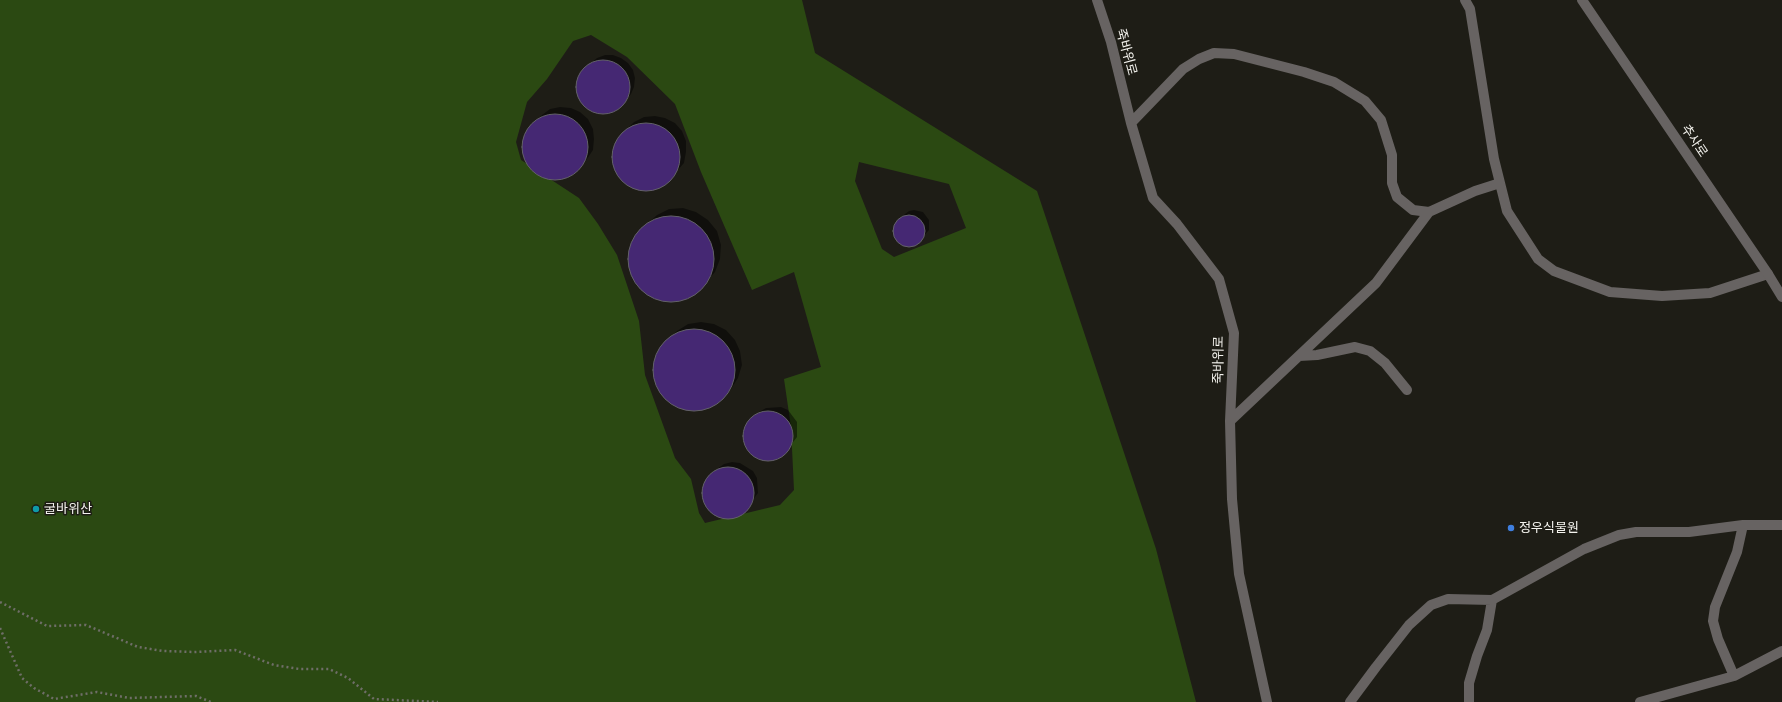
<!DOCTYPE html>
<meta charset="utf-8">
<style>
body{margin:0}
canvas{display:block;background:#1e1d16}
</style>
<canvas width="1782" height="702"></canvas>
<script>
const c = document.querySelector('canvas').getContext('2d');
c.lineJoin = 'round';
function fillPath(path, color) { c.fillStyle = color; c.fill(path, 'evenodd'); }
function stroke(path, color, width, dash) { c.strokeStyle = color; c.lineWidth = width; c.lineCap = dash ? 'butt' : 'round'; c.setLineDash(dash || []); c.stroke(path); }
function write(font, color, halo, rows, align = 'center') {
  c.font = font + ' "Fira Sans Condensed","Noto Sans KR",sans-serif'; c.lineWidth = 3; c.setLineDash([]); c.textBaseline = 'middle'; c.strokeStyle = halo; c.fillStyle = color; for (const [text, x, y, turn = 0] of rows) {
    c.save(); c.translate(x, y); c.rotate((+turn || 0) * Math.PI / 180); c.textAlign = isNaN(turn) ? turn : align; if (halo) c.strokeText(text, 0, 0); c.fillText(text, 0, 0); c.restore();
  }
}
fillPath(new Path2D(`
 M0 0H802L815 53 1037 191 1156 549 1196 702H0ZM591 35 627 57 675 104 701 172 752 290 794 272 821 367 784 379 791 427 794 490 780 505 705 523 699 513 691 479 675 458 645 375 639 321 617 255 598 224 579 198 521 160 516 142 527 102 547 79 573 41ZM859 162 949 184 966 228 894 257 882 249 855 181Z`), '#2b4912');
fillPath(new Path2D(`
 M605 55H613L621 58 628 63 633 70 635 78 634 87 631 94 625 101 612 111 603 113 595 111 587 107 581 101 578 93 577 84 579 76 584 69 597 58Z
 M560 107 571 108 580 112 588 119 593 129 594 139 593 150 587 159 572 174 562 178H551L541 176 533 170 527 161 523 151 524 141 527 131 542 115 550 109Z
 M655 116 665 118 675 123 682 131 686 141V152L684 163 670 179 661 186 651 189H640L629 186 621 179 615 170 613 159 614 148 618 138 634 122 644 117Z
 M683 208 696 212 708 220 717 231 721 245 720 259 715 272 698 291 686 298 672 301 658 299 645 292 636 282 630 270 629 257 632 243 639 231 657 215 669 209Z
 M914 210 923 212 929 220V230L920 240 912 246 902 245 895 238 894 228 896 223 901 217 909 211Z
 M701 322 714 324 726 330 735 340 740 351 742 365 738 378 731 389 724 396 713 405 701 409H688L675 405 665 397 657 386 654 374 655 360 660 348 677 331 688 324Z
 M781 407 788 410 797 422V437L783 455 776 459 768 460 760 459 753 454 748 448 745 440V432L748 424 759 412 766 408Z
 M732 462 740 463 753 471 757 478 758 493 744 512 737 516 729 518 720 517 713 513 707 507 704 499 703 490 706 482 717 469 724 464Z`), '#0007');
const building = new Path2D(`
 M576 87a27 27 0 1 1 54 0a27 27 0 1 1-54 0Z
 M522 147a33 33 0 1 1 66 0a33 33 0 1 1-66 0Z
 M612 157a34 34 0 1 1 68 0a34 34 0 1 1-68 0Z
 M893 231a16 16 0 1 1 32 0a16 16 0 1 1-32 0Z
 M628 259a43 43 0 1 1 86 0a43 43 0 1 1-86 0Z
 M653 370a41 41 0 1 1 82 0a41 41 0 1 1-82 0Z
 M743 436a25 25 0 1 1 50 0a25 25 0 1 1-50 0Z
 M702 493a26 26 0 1 1 52 0a26 26 0 1 1-52 0Z`);
fillPath(building, '#452873');
stroke(building, '#636169', 1);
stroke(new Path2D(`
 M0 602 47 626 86 625 138 647 163 651 194 652 235 650 274 665 299 669H329L348 678 374 699 438 702
 M0 628 22 678 34 688 54 699 97 692 129 698 196 696 211 702`), '#6f6e68', 2.5, [2, 3]);
stroke(new Path2D(`
 M1097 0 1111 42 1131 123 1153 198 1177 224 1219 279 1234 333 1230 421 1232 499 1239 574 1267 702
 M1465 0 1470 9 1494 159 1507 211 1538 259 1554 271 1610 292 1662 296 1710 293 1768 274
 M1131 123 1183 69 1199 59 1214 53 1234 54 1304 72 1334 82 1365 101 1381 120 1392 155V183L1397 197 1413 210 1429 212
 M1299 356 1317 355 1355 347 1370 351 1385 363 1407 390
 M1230 421 1376 283 1429 212 1475 191 1500 183
 M1734 676 1718 639 1713 621 1715 607 1737 552 1743 525
 M1350 702 1376 667 1409 625 1431 605 1448 599 1492 600 1584 549 1619 535 1636 532H1689L1743 525H1782
 M1469 702V683L1477 656 1487 630 1492 600
 M1640 702 1734 676 1782 651`), '#676362', 10);
stroke(new Path2D(`
 M1582 0 1768 274 1782 297`), '#676362', 10);
for (const [x, y, r, color] of [
 [36,509,4,"#0f9aa8"],
 [1511,528,4,"#3f7fe0"]
]) { const dot = new Path2D(); dot.arc(x, y, r, 0, 2 * Math.PI); c.fillStyle = color; c.fill(dot); stroke(dot, '#1e1d16', 1.5); }
write('13px', '#f4f3ee', '#1e1d16', [
 ["죽바위로",1126,52,75],
 ["추사로",1694,141,56],
 ["죽바위로",1219,360,-89]
]);
write('13px', '#f4f3ee', '#1e1d16', [
 ["굴바위산",44,509],
 ["정우식물원",1519,528]
], 'left');
</script>
